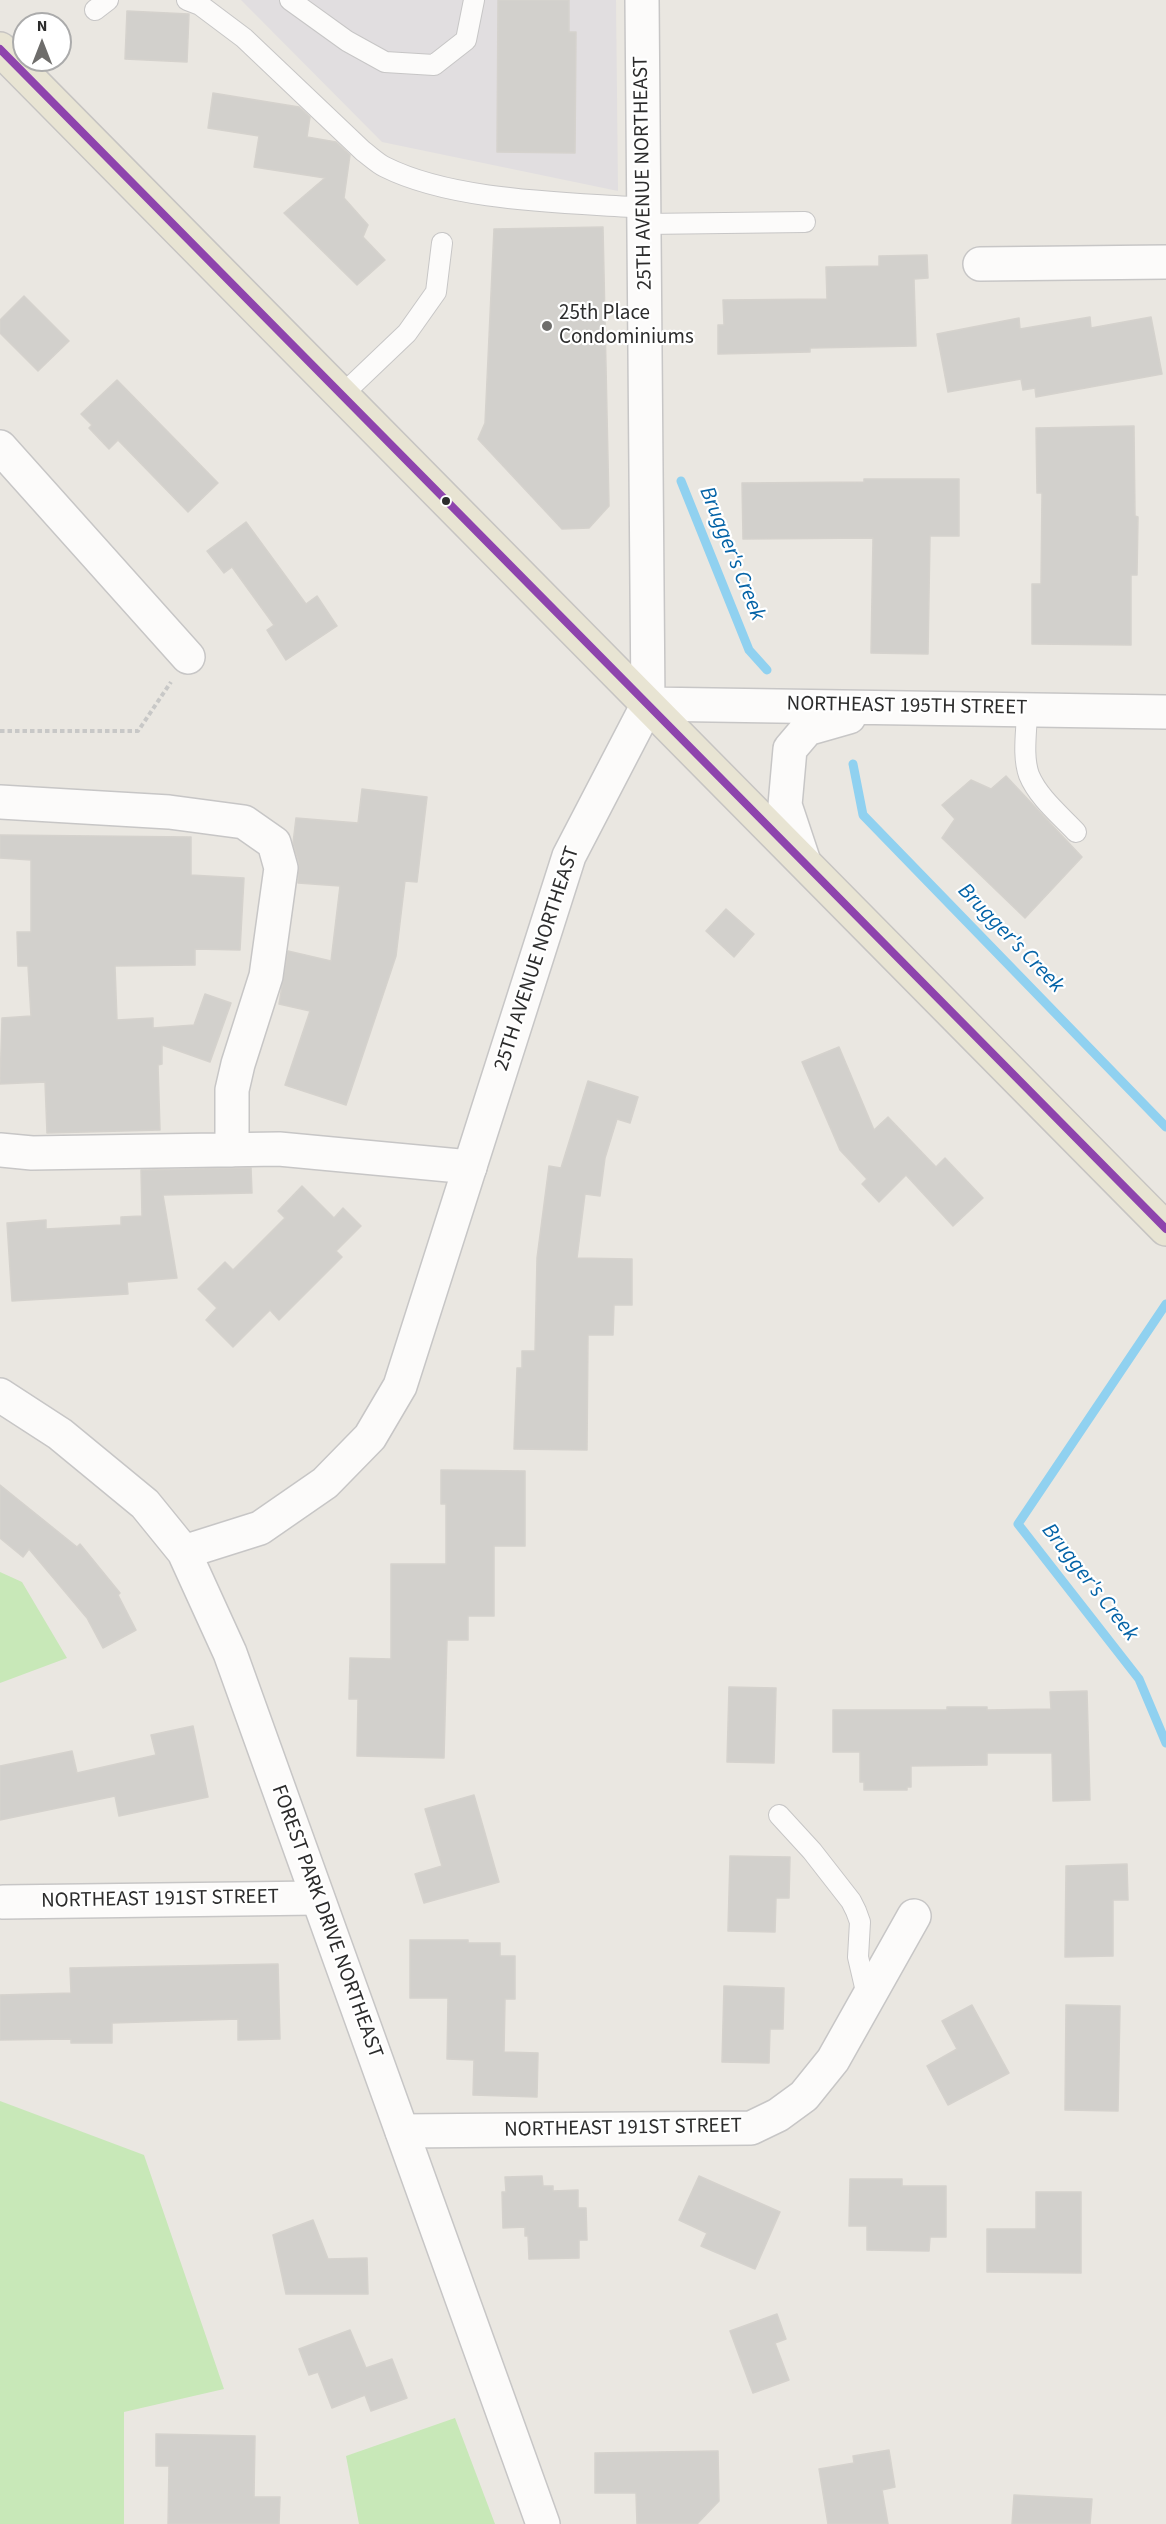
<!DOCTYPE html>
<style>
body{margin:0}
#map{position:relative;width:1166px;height:2524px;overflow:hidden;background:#eae7e1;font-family:"Source Sans 3",sans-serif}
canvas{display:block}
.north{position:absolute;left:12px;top:12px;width:60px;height:60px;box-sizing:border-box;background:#fff;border:2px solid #ababab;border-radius:50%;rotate:0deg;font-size:16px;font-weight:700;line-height:24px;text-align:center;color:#2c2c2c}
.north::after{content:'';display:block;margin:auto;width:21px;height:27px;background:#6e6d6b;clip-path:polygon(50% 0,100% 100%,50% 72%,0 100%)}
</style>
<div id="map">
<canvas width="1166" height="2524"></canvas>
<div class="north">N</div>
</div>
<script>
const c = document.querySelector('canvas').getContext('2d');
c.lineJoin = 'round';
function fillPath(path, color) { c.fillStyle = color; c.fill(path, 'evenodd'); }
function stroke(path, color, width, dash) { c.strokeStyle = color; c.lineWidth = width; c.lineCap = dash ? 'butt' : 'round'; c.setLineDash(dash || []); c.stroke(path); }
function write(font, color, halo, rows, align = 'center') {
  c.font = font + ' "Source Sans 3",sans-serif'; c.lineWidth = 4.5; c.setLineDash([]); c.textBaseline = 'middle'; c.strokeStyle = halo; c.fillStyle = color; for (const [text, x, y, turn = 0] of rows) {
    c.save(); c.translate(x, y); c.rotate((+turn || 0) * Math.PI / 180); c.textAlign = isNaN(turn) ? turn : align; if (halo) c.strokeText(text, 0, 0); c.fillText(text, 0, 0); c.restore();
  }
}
fillPath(new Path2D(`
 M241 0H616L618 191 382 142Z`), '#e1dee0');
fillPath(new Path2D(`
 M0 1572 22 1582 67 1658 0 1683Z
 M0 2101 144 2155 224 2389 124 2412V2524H0Z
 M455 2418 495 2524H359L346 2456Z`), '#c8e8b8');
stroke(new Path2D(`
 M681 481 749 650 767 670
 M853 764 863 815 1166 1127
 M1166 1304 1018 1524 1139 1679 1166 1743`), '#90d1f0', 9);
const building = new Path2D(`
 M498 0H569V32H576L575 153 497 152Z
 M127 11 189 14 187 62 125 59Z
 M213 93 299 107 310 117 307 137 336 142 350 155 344 198 368 225 363 237 385 260 357 285 284 213 325 178 254 167 259 136 208 128Z
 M603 227 609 506 589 528 562 529 478 439 485 423 494 229Z
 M927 255 928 278 914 279 916 346 810 348V352L718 354V325H724L723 300 827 299 826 267 879 266V256Z
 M24 296 69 341 38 371 0 333V320Z
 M1090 317 1091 328 1151 317 1162 374 1036 397 1035 388 1023 390 1021 379 948 392 937 334 1019 318 1020 329Z
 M117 380 218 483 188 512 118 440 109 449 89 428 92 425 81 414Z
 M1134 426 1135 516 1138 517 1137 575H1131V645L1032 644V584H1041L1042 493H1037L1036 428Z
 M864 479H959V536H930L928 654 871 653 873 538 743 539 742 483 864 482Z
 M246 522 306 604 317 596 337 626 286 660 267 630 274 625 232 567 224 573 207 551Z
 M1006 776 1082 857 1025 918 942 838 955 819 942 805 971 780 991 789Z
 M362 789 427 797 417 882 405 881 396 956 346 1105 285 1085 310 1011 279 1004 288 951 331 961 340 886 298 883 299 863 293 843 296 818 358 823Z
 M0 835 191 837V875L244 878 240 950 195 949V965L115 966 117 1020 153 1018V1028L194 1025 205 994 231 1003 210 1062 162 1045V1064L158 1065 160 1130 47 1133 45 1082 0 1084 2 1018 31 1016 28 966H18L17 932H31V860L0 858Z
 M726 909 754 934 734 957 706 931Z
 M839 1047 874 1130 888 1117 936 1167 945 1158 983 1198 953 1226 906 1175 879 1202 862 1184 867 1179 840 1150 802 1062Z
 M588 1081 638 1097 630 1123 617 1119 605 1158 600 1196 585 1194 577 1258 632 1259V1305H614L613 1335H588L587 1450 514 1449 517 1368H522V1351H535L537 1258 549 1166 561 1168Z
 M251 1168 252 1193 163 1195 177 1278 127 1282 128 1294 12 1301 7 1223 46 1220V1229L121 1225V1217L142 1216 141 1170Z
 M302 1186 334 1218 343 1208 361 1226 336 1251 342 1257 279 1320 270 1310 233 1347 206 1320 217 1308 198 1289 225 1262 233 1270 285 1218 278 1211Z
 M441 1470 525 1471V1546H494V1616H468V1640H447L444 1758 357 1756 358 1699H349L350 1658 391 1659V1564H446V1504H441Z
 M0 1485 77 1547 80 1544 120 1593 118 1595 136 1630 103 1648 87 1618 29 1549 23 1557 0 1538Z
 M729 1687 776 1688 774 1763 727 1762Z
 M1087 1691 1090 1800 1053 1801 1052 1753H987V1765L911 1766V1787H907V1790H864V1782H860V1752H833V1710H947V1707H987V1710L1051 1709 1050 1692Z
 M193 1726 208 1797 119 1816 115 1796 0 1820V1766L72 1751 77 1773 156 1755 151 1735Z
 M474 1795 499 1882 424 1903 415 1874 442 1866 425 1809Z
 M730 1856 790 1857 789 1898H776L775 1932 728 1931Z
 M1127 1864 1128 1900H1113V1956L1065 1957 1066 1866Z
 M410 1940H468V1943H500V1956H515V1999H505L504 2052 538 2053 537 2097 473 2095 474 2060 447 2059 448 1998H410Z
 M278 1964 280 2039 238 2040V2019L112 2023V2043H71V2039L0 2040V1995L71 1993 70 1968Z
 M724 1986 784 1988 783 2029H770L769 2063 722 2062Z
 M972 2005 1009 2073 948 2105 927 2066 957 2049 942 2021Z
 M1066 2005 1120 2006 1118 2111 1065 2110Z
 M542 2176 543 2186H553V2191L578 2190V2208H586L587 2240H579V2258L529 2259 528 2236H525V2227L503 2228 502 2192H506L505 2177Z
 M699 2176 780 2212 755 2269 701 2246 707 2233 679 2220Z
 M850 2179H902V2186H946V2237H930L929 2251 867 2250V2226H849Z
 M1036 2192H1081V2273L987 2272V2229H1036Z
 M313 2220 328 2259 367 2258 368 2294H286L273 2235Z
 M777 2314 786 2339 775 2343 789 2380 753 2393 730 2331Z
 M350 2330 366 2368 392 2359 407 2398 371 2411 365 2395 332 2408 318 2372 309 2375 299 2349Z
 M156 2434 255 2436 254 2497H280L279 2524H168L169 2466H156Z
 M889 2450 895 2487 882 2490 888 2524H828L819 2469 854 2463 853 2456Z
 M718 2451 719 2501 697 2524H637L636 2493H595V2453Z
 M1014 2495 1092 2499 1090 2524H1012Z`);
fillPath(building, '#d2d0cc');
stroke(building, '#d5d2cd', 1.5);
const lane = new Path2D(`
 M187 0 200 5 244 38 363 151C370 156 377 163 385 167 455 202 566 202 645 208
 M290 0 347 41 385 62 434 65 466 40 474 0
 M95 10 108 0
 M645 224 805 222
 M342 395 407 333 436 292 442 243
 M1027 709C1027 730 1022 755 1029 775 1038 797 1060 815 1076 832
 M779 1815 812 1851 851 1901 856 1911 860 1922 858 1957 868 2000`);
const street = new Path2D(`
 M980 264 1166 262
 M0 447 188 657
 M0 802 169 812 244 822 274 843 281 868 266 976 238 1064 232 1090V1150
 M0 1150 32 1153 279 1149 470 1167
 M3 1902 317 1898
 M402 2131 751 2128 778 2115 804 2096 833 2060 914 1916`);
const secondary = new Path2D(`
 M648 704 1166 712
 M804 862 785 805 790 749 807 729 849 717
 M0 1395 60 1434 145 1504 184 1552 230 1653 543 2524
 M184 1552 260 1528 325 1483 370 1437 400 1386 569 856 648 704 642 0`);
const primary = new Path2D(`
 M0 49 1166 1229`);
stroke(lane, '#c7c6c6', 22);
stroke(street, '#c7c6c6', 36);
stroke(secondary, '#c7c6c6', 36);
stroke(primary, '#c6c4c2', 36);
stroke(new Path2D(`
 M0 731H138L171 682`), '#c8c8c7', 4, [4.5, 3]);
stroke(lane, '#fcfbfa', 20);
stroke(street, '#fcfbfa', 33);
stroke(secondary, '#fcfbfa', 33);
stroke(primary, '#e8e4d3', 33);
stroke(new Path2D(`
 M0 49 1166 1229`), '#8e44ad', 8);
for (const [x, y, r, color] of [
 [547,326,6,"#6e6d6b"],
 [446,501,5,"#2c2c2c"]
]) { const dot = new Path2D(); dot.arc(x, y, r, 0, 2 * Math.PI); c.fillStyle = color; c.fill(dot); stroke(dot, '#fff', 2); }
write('21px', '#2c2c2c', '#fff', [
 ["25TH AVENUE NORTHEAST",644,173,-91],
 ["NORTHEAST 195TH STREET",907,707,1],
 ["25TH AVENUE NORTHEAST",538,959,-72],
 ["NORTHEAST 191ST STREET",160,1900,-1],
 ["FOREST PARK DRIVE NORTHEAST",326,1922,70],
 ["NORTHEAST 191ST STREET",623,2129,-1]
]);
write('21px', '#2c2c2c', '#fff', [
 ["25th Place",559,314],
 ["Condominiums",559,338]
], 'left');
write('italic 22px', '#0463a7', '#fff', [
 ["Brugger's Creek",731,554,68],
 ["Brugger's Creek",1010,939,46],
 ["Brugger's Creek",1089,1583,52]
]);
</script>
